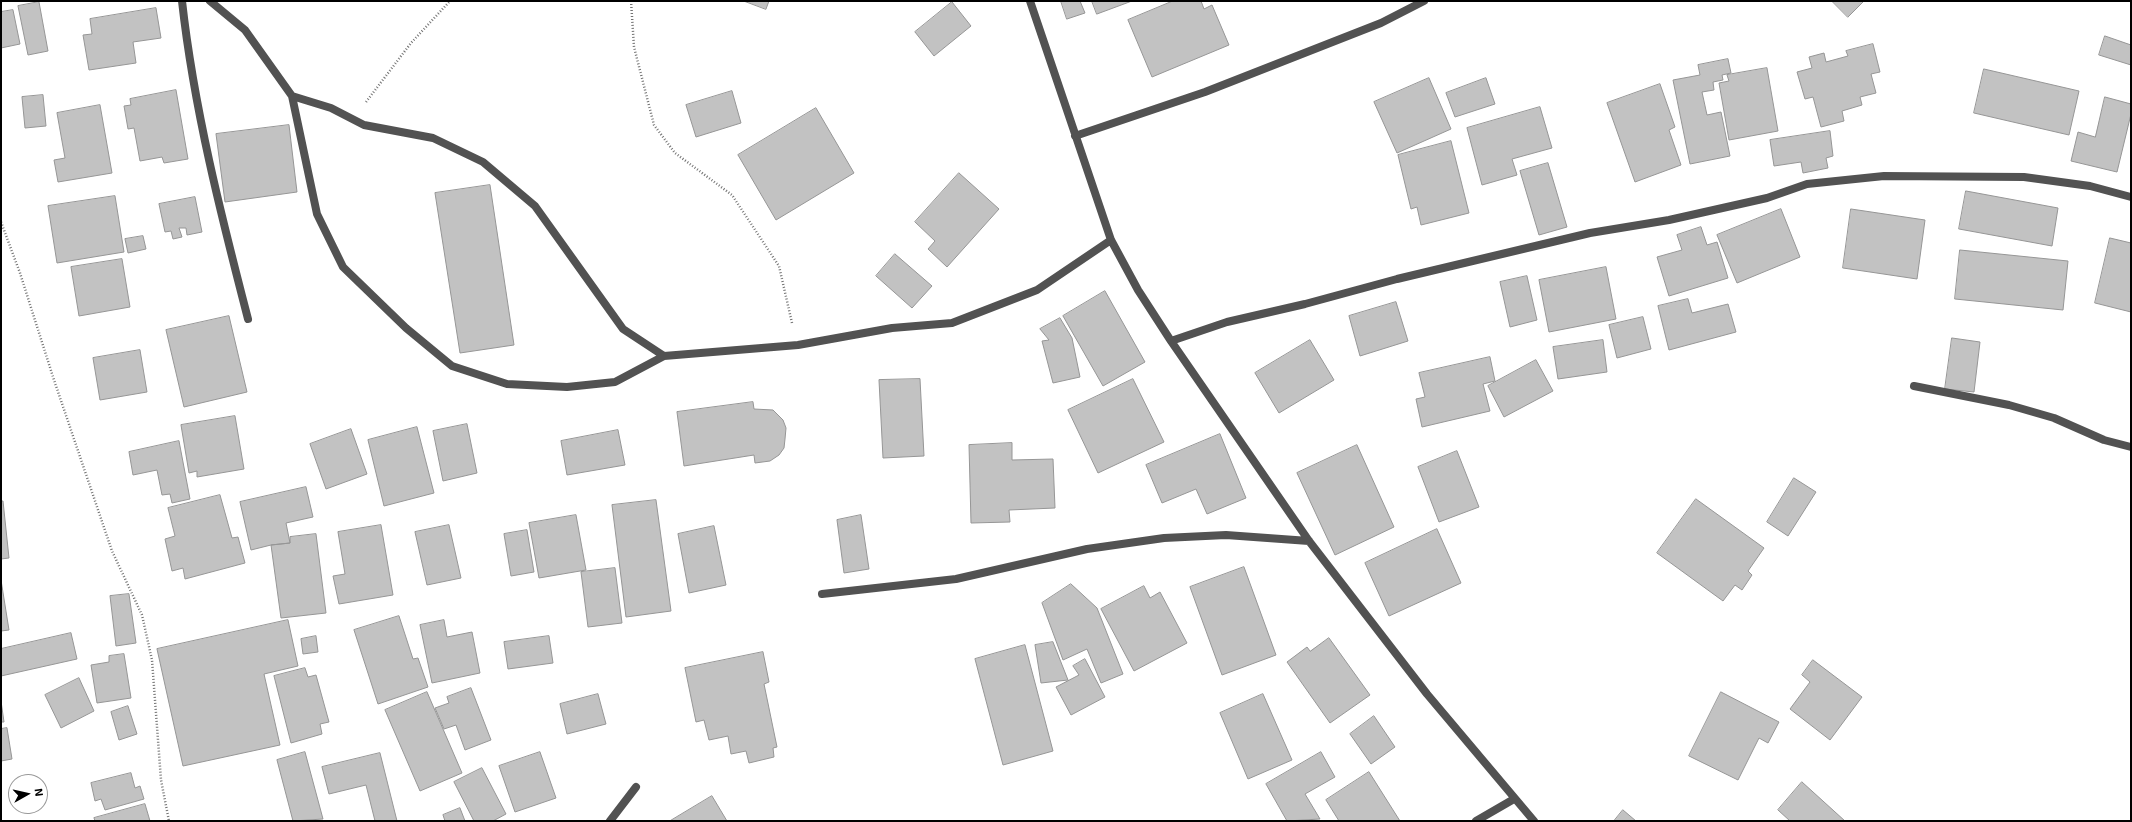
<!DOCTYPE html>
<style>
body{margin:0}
#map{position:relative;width:2132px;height:822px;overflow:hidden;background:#fff;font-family:"Exo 2",sans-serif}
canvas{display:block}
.frame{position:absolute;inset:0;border:2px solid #000;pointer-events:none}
.north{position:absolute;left:8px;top:774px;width:40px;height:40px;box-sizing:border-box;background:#fff;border:1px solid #999;border-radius:50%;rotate:82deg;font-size:11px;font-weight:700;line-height:16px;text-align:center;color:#000}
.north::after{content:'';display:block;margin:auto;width:14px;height:18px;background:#000;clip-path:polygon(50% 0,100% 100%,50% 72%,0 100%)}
</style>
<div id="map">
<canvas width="2132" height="822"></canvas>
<div class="frame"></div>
<div class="north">N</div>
</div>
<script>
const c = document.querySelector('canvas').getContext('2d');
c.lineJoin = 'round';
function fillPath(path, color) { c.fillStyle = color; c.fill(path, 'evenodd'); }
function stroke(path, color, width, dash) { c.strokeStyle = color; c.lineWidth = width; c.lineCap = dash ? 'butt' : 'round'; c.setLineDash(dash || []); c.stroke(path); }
const building = new Path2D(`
 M744 1H769L766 9Z
 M1061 1H1080L1085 13 1067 19Z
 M1092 1H1132L1097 14Z
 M1173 1H1201L1204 9 1212 5 1229 45 1152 77 1128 20Z
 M1832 1H1864L1848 17Z
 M39 2 48 51 28 55 18 6Z
 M952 2 971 26 934 56 915 32Z
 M156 8 161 38 133 42 136 63 89 70 83 35 92 34 90 19Z
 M13 10 20 44 1 48V12Z
 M2105 36 2131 45V65L2099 55Z
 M1873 44 1880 72 1871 74 1876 93 1860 97 1862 105 1842 111 1844 121 1821 127 1813 97 1805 99 1797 72 1812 68 1809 57 1824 53 1826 62 1848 56 1846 51Z
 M1728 59 1731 73 1722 75 1723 80 1713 82 1714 90 1702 92 1707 115 1721 112 1730 156 1690 164 1673 80 1700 75 1698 65Z
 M1767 68 1778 131 1729 140 1719 83 1729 81 1727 75Z
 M1984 69 2079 91 2069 135 1974 113Z
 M1429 78 1451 129 1397 153 1374 102Z
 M1486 78 1495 104 1455 117 1446 93Z
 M1660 84 1675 127 1669 130 1681 165 1635 182 1607 103Z
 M176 90 188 159 164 163 162 157 140 161 134 128 128 129 124 106 131 105 130 99Z
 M732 91 741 123 696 137 686 105Z
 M43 95 46 126 25 128 22 97Z
 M2105 97 2131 104V114L2117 172 2071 161 2078 132 2095 137Z
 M100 105 112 173 58 182 54 160 65 158 57 113Z
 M1540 107 1552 148 1512 159 1517 175 1482 185 1467 128Z
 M816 108 854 173 776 220 738 155Z
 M289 125 297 192 225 202 216 134Z
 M1830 131 1833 156 1826 158 1828 168 1803 173 1801 162 1774 166 1770 140Z
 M1451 141 1469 213 1421 225 1417 207 1411 209 1398 155Z
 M1548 163 1567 227 1539 235 1520 171Z
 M959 173 999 209 947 267 928 249 935 241 915 222Z
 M490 185 514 345 460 353 435 193Z
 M1966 191 2058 208 2052 246 1959 229Z
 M115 196 124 252 57 263 48 206Z
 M195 197 202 232 187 235 186 228H179L182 237 173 239 171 231 165 232 159 204Z
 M1781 209 1800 257 1737 283 1717 235Z
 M1851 209 1925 220 1917 279 1843 268Z
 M1701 227 1707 245 1717 242 1728 278 1669 296 1657 257 1682 250 1677 235Z
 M143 236 146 249 128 253 125 239Z
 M2110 238 2131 243V312L2095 303Z
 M1960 250 2068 261 2063 310 1955 299Z
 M895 254 932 286 912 308 876 276Z
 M122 259 130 307 79 316 71 267Z
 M1606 267 1616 319 1549 332 1539 280Z
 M1527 276 1537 320 1510 327 1500 282Z
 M1105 291 1145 362 1103 386 1063 316Z
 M1688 299 1692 313 1728 304 1736 332 1669 350 1658 306Z
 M1396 302 1408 341 1360 356 1349 316Z
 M229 316 247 392 184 407 166 330Z
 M1643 317 1651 349 1617 358 1609 325Z
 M1060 318 1072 338 1080 377 1053 383 1042 341 1049 340 1040 329Z
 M1952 338 1980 342 1974 392 1945 389Z
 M1310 340 1334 380 1279 413 1255 373Z
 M1603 340 1607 372 1558 379 1553 347Z
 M140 350 147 392 100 400 93 358Z
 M1490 357 1495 381 1483 384 1490 411 1422 427 1416 399 1425 397 1419 373Z
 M1536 360 1553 391 1504 417 1488 386Z
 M920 379 924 456 883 458 879 380Z
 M1133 379 1164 442 1098 473 1068 410Z
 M753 402 754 409 773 410 783 420 786 428 785 439 784 448 779 455 770 461 755 463 754 455 684 466 677 412Z
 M235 416 244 469 197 477V471L189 473 181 425Z
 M467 424 477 473 443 481 433 431Z
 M417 427 434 493 384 506 368 440Z
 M351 429 367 474 326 489 310 444Z
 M618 430 625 465 567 475 561 441Z
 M1220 434 1246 498 1207 514 1196 489 1162 503 1146 465Z
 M179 441 190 499 172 503 170 494 162 495 157 470 133 475 129 452Z
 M1012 443V460L1053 459 1055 508 1009 510 1010 522 971 523 969 445Z
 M1357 445 1394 527 1335 555 1297 473Z
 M1457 451 1479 507 1439 522 1418 467Z
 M1794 478 1816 492 1788 536 1767 522Z
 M306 487 313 517 286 523 290 543 271 545 251 550 240 502Z
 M220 495 232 538 238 537 245 563 185 579 183 568 172 571 165 539 175 536 168 508Z
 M1696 499 1764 548 1748 571 1752 575 1742 590 1735 585 1723 601 1657 553Z
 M656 500 671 611 626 617 612 505Z
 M1 501H3L9 558 1 559Z
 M576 515 586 570 539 578 529 523Z
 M861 515 869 569 844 573 837 520Z
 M381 525 393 595 339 604 333 576 345 574 338 532Z
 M449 525 461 578 427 585 415 532Z
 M714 526 726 585 689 593 678 534Z
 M1437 529 1461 583 1389 616 1365 563Z
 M527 530 534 572 511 576 504 534Z
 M316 534 326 613 281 618 271 545 290 543V537Z
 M1244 567 1276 655 1222 675 1190 587Z
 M615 568 622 623 588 627 581 572Z
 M1 580 9 630 1 631Z
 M1071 584 1097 608 1123 674 1101 683 1087 649 1063 660 1042 603Z
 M1144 586 1150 598 1160 592 1187 643 1134 671 1101 609Z
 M129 594 136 643 116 646 110 596Z
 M399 616 413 659 418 658 428 687 378 704 354 630Z
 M288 620 298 666 264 674 280 745 183 766 157 649Z
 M444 620 447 637 472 632 480 673 432 683 420 625Z
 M71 633 77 659 1 676V649Z
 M316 636 318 652 303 654 301 639Z
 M549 636 553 663 508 669 504 642Z
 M1329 638 1370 695 1330 723 1287 662 1307 647 1310 651Z
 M1053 642 1068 680 1041 683 1035 645Z
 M1025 645 1053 751 1003 765 975 659Z
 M763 652 769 682 764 684 777 747 773 748 774 757 749 763 746 751 731 754 728 736 709 740 704 720 696 722 685 668Z
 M124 654 131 698 97 703 91 665 109 662V656Z
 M1085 659 1105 697 1071 715 1056 687 1079 675 1073 666Z
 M1813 660 1862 697 1830 740 1790 709 1810 682 1802 675Z
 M305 668 308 677 316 675 329 722 320 724 322 734 291 743 274 676Z
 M79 678 94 711 61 728 45 695Z
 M471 688 491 740 465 750 456 725 444 729 435 708 449 703 447 697Z
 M427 692 462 773 420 791 385 710Z
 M1721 692 1779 722 1768 743 1759 738 1738 780 1689 756Z
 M598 694 606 724 567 734 560 704Z
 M1263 694 1292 760 1248 779 1220 713Z
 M1 701 4 722H1Z
 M128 706 137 734 119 740 111 712Z
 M1374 716 1395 747 1371 764 1350 734Z
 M7 728 12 759 1 761V729Z
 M305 752 323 819 293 821 277 760Z
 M540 752 556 798 515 812 499 766Z
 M1321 752 1335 777 1305 794 1320 819 1287 821 1266 784Z
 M380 753 397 821H375L366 785 329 794 322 767Z
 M482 768 506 814 493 821H474L454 782Z
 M1369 772 1400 821H1339L1326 800Z
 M131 773 135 788 140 786 144 799 105 810 101 799 95 801 91 783Z
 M1802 782 1845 821H1790L1778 810Z
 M712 796 727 821H670Z
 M145 804 150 821H95L94 818Z
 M460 808 465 821H445L443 815Z
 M1623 810 1636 821H1614Z`);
fillPath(building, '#c2c2c2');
stroke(building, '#969696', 1);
stroke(new Path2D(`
 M631 1 634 47 654 125 675 153 732 195 779 266 792 323
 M366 102 411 43 450 1
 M1 222 20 273 54 380 112 551 142 615 152 660 161 780 169 821`), '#747474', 2.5, [1, 2]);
stroke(new Path2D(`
 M182 1C194 109 221 215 248 319
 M210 1 245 30 292 96 317 214 343 267 406 328 452 366 507 384 567 387 615 382 664 356 798 345 892 328 952 323 1037 290 1111 240
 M1030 1 1111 240 1138 290 1171 341 1309 541 1427 694 1534 821
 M292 96 331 108 364 125 433 138 483 162 535 206 623 329 664 356
 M1075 136 1205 92 1381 23 1424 1
 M1171 341 1227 322 1305 304 1397 279 1590 233 1669 220 1767 198 1807 184 1884 176 2024 177 2090 186 2131 197
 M1914 386 2009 405 2054 418 2104 440 2131 447
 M822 594 956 579 1087 549 1164 538 1226 535 1309 541
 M610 821 636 787
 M1476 821 1514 799`), '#525252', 8);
</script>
